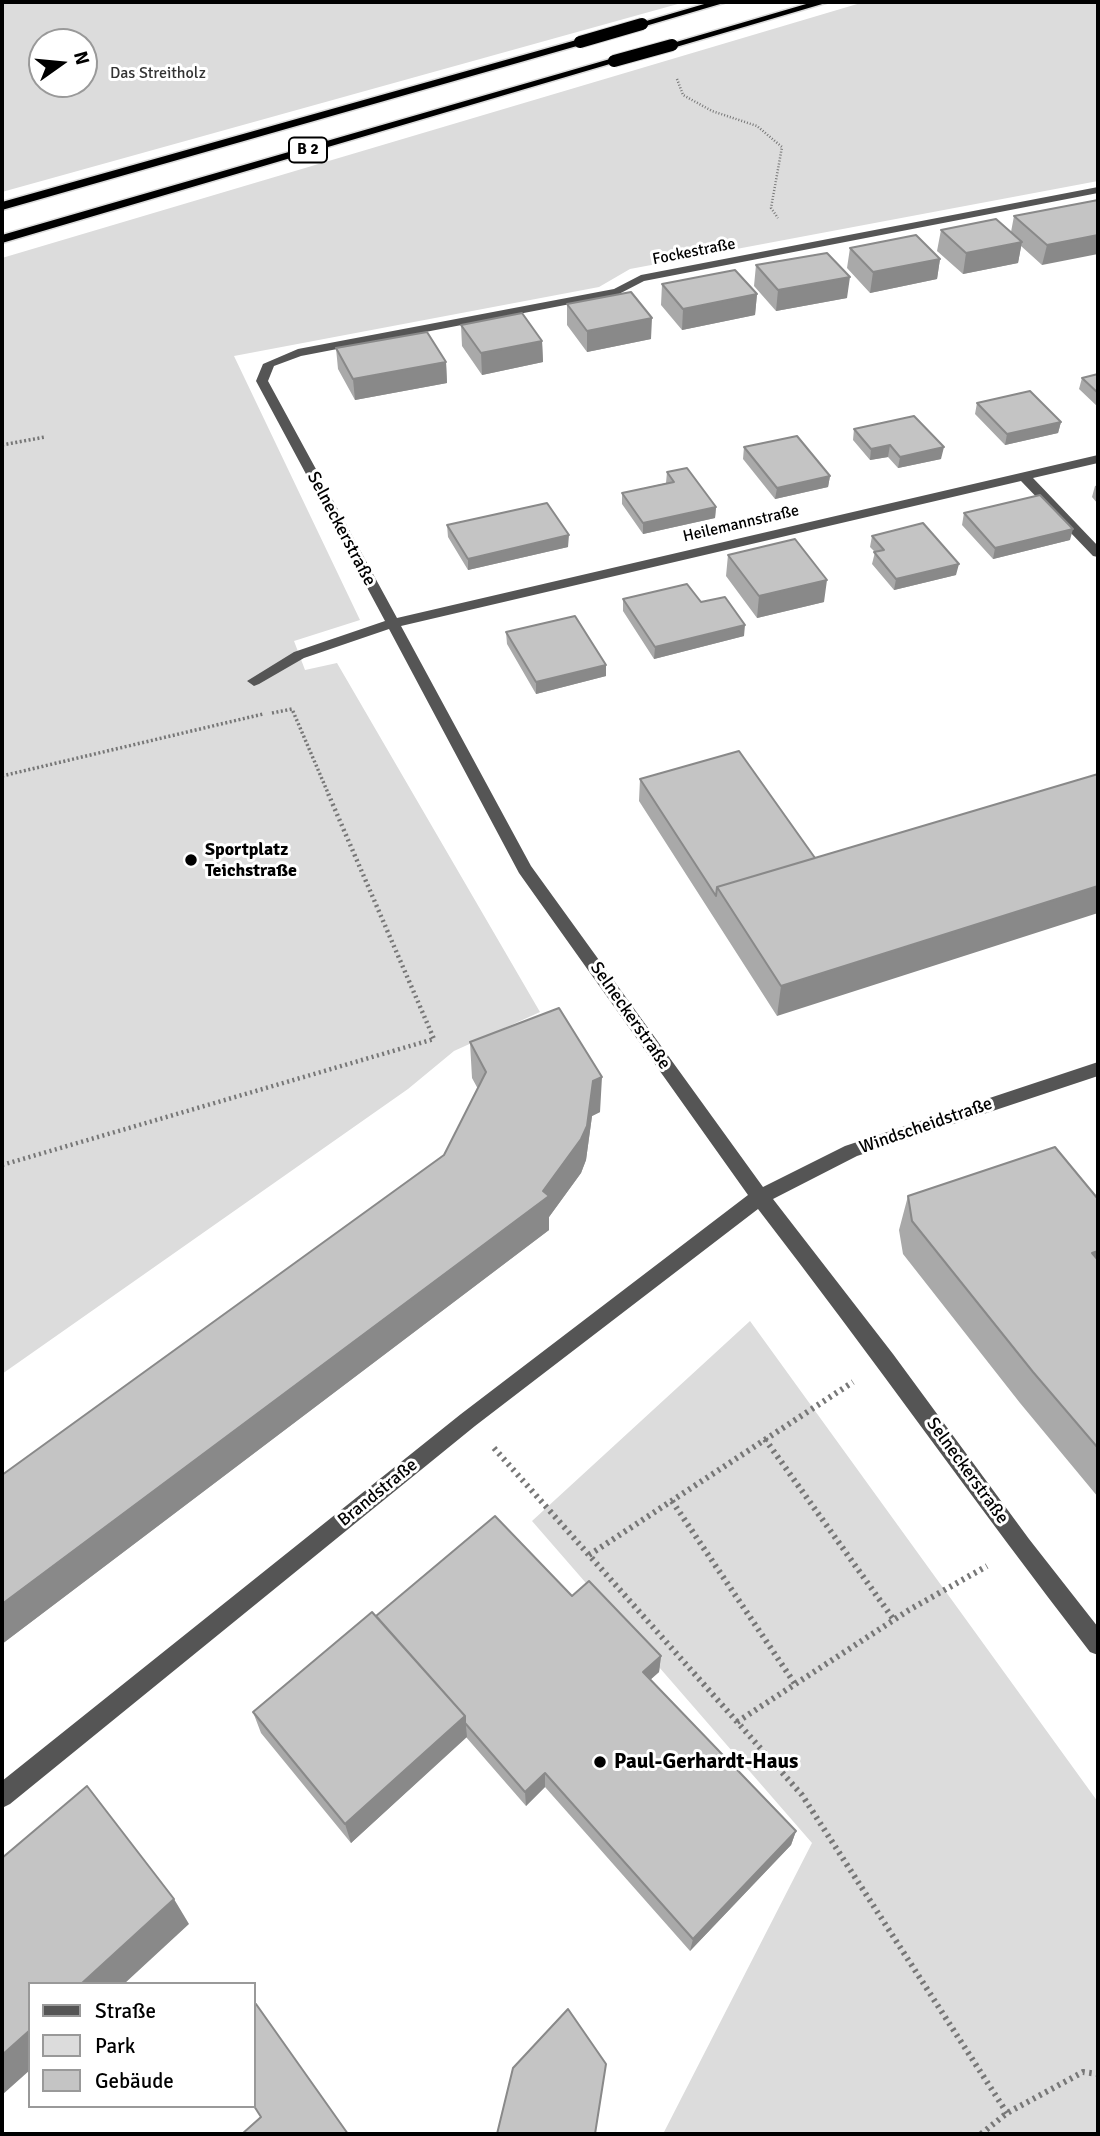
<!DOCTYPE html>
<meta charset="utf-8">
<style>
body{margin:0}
#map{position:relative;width:1100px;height:2136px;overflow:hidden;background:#fff;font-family:Signika,sans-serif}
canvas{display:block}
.frame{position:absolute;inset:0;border:4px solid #000;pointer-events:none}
.legend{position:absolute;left:28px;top:1982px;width:228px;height:126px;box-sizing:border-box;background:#fff;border:2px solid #999;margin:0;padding:9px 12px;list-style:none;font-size:21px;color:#000}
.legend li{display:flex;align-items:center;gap:14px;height:35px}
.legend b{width:35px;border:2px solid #999}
.north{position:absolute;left:28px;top:28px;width:70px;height:70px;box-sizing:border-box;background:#fff;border:2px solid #999;border-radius:50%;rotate:75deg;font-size:19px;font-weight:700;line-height:28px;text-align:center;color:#000}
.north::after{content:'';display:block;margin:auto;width:24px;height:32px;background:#000;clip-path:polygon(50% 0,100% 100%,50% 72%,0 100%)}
</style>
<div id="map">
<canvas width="1100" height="2136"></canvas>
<div class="frame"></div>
<ul class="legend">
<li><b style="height:9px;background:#555"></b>Straße</li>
<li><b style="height:19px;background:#dcdcdc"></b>Park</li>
<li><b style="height:19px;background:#c4c4c4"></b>Gebäude</li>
</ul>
<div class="north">N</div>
</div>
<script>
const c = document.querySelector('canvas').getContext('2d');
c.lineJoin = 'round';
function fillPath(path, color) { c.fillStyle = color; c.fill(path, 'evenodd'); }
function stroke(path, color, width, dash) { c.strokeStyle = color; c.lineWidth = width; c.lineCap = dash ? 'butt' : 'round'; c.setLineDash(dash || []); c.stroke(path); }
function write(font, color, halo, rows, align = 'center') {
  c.font = font + ' Signika,sans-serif'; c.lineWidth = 6; c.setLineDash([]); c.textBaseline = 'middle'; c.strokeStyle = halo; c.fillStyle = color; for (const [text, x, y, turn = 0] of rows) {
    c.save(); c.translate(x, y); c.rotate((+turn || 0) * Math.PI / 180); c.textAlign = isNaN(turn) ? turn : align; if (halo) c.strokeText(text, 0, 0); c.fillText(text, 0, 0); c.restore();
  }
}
fillPath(new Path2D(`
 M2 2H685L2 192ZM84 42V84H42V42Z
 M864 2H1098V181L630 269 599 287 234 356 360 620 294 641 305 670 337 663 540 1012 454 1051 408 1089 2 1374V258Z
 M750 1321 1098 1802V2134H663L812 1843 532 1521Z`), '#dcdcdc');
const highway = new Path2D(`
 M711 2H727L642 27 636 24Z
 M813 2H829L676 47 666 45Z
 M580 39 586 42 584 44 2 210V202Z
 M610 59 620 61 2 243V235Z`);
stroke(highway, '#dbdbdb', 3);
stroke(new Path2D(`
 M677 79 683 95 712 111 757 126 782 147 771 208 778 218`), '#777', 2.5, [1, 2]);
stroke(new Path2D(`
 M2 445 45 437
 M272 713 292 709 328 793
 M2 776 263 714`), '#777', 3.5, [2, 2.5]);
stroke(new Path2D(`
 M2 1165 434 1039 327 791`), '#777', 4.5, [2, 3.5]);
stroke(new Path2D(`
 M765 1439 894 1620
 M494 1448 802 1795 1007 2113
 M672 1501 795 1684
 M589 1555 853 1382
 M737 1722 909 1610 987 1566
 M981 2134 1007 2113 1083 2072 1098 2074`), '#777', 6, [2.5, 4.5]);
fillPath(new Path2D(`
 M1098 187V193L644 281 617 295 301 356 274 366 268 381 397 618 1098 455V463L1033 478 1098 546V557L1093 556 1021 481 401 626 531 866 763 1187 845 1146 1098 1062V1076L857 1156 773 1199 893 1354 1029 1539 1098 1627V1655L1090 1652C977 1506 871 1355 758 1209L475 1426 10 1804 2 1808V1781L461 1414 748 1195 519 873 389 629 304 658 259 684 254 686 247 681 294 652 385 621 256 381 263 364 298 349 614 289 641 275Z`), '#555');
fillPath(highway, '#000');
const highwayBridge = new Path2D(`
 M580 42 642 24
 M614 61 672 45`);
stroke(highwayBridge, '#dbdbdb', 14, []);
stroke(highwayBridge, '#000', 12);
fillPath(new Path2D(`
 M1098 200 1042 265 1021 246 1018 263 963 274 937 251 941 230 1011 232 1014 216Z
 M850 248 940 259 937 279 870 293 847 268Z
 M756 265 847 298 776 311 754 286Z
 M662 284 757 294 755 315 682 330 661 305Z
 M567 304 651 339 587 352 567 325Z
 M461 325 542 341 543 362 482 375 462 346Z
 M336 348 446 362 447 383 355 400 338 369Z
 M1098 374V407L1079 389 1082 378Z
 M977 403 1061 422 1058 433 1005 445 975 414Z
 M854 429 941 459 898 468 888 457 870 460 853 440Z
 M744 447 830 476 828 487 775 499 743 459Z
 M667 472 716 507 715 518 643 534 622 504V493L666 483Z
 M1098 485V504L1092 497 1095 486Z
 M964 513 1070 540 993 559 962 525Z
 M447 525 568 547 468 570 448 537Z
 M872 536 956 575 894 590 872 564 875 552 870 547Z
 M728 555 824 602 757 618 726 576Z
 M623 599 744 636 654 659 623 611Z
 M506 632 606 665V676L536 694 507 644Z
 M1098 665V678L1096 675Z
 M640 779 815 858 777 1016 639 801Z
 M470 1042 600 1112 592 1116 586 1160 581 1173 549 1217V1230L2 1644V1475L444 1155 478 1089 472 1078Z
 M908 1196 1098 1199V1497L1020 1403 903 1254 899 1230Z
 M572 1596 661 1656 659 1672 650 1680 796 1831 791 1845 690 1951 545 1787 526 1806 466 1737 351 1843 261 1733 253 1712 376 1616Z`), '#a9a9a9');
fillPath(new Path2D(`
 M1098 235V254L1042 265 1047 245Z
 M1022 242 1018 263 963 274 966 253Z
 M940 259 937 279 870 293 873 272Z
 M850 277 847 298 776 311 778 290Z
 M757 294 755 315 682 330 683 309Z
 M652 318 651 339 587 352V331Z
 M542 341 543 362 482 375 481 353Z
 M446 362 447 383 355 400 353 379Z
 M1061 422 1058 433 1005 445 1007 434Z
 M890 445 888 457 870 460 871 449Z
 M944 447 941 459 898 468 900 457Z
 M830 476 828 487 775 499 777 488Z
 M716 507 715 518 643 534V523Z
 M1073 529 1070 540 993 559 995 548Z
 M569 535 568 547 468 570V559Z
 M959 564 956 575 894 590 896 579Z
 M827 580 824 602 757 618 759 596Z
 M745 625 744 636 654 659 655 647Z
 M606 665V676L536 694V682Z
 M1098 886V913L777 1016 781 986Z
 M602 1077 600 1112 592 1116 586 1160 581 1173 549 1217V1230L2 1644V1604L543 1191 593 1081Z
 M1098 1251V1278L1092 1253Z
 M661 1656 659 1672 641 1688 643 1672Z
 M465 1716 467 1737 351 1843 345 1824Z
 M545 1773V1787L526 1806 525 1792Z
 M796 1831 791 1845 690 1951 693 1939Z
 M174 1899 189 1924 124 1984H81Z
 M30 2030V2070L2 2095V2055Z`), '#898989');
const building = new Path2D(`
 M1098 200V235L1047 245 1014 216Z
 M996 219 1022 242 966 253 941 230Z
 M916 235 940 259 873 272 850 248Z
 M827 253 850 277 778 290 756 265Z
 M735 270 757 294 683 309 662 284Z
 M631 292 652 318 587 331 567 304Z
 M522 313 542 341 481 353 461 325Z
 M427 332 446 362 353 379 336 348Z
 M1098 374V393L1082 378Z
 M1030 391 1061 422 1007 434 977 403Z
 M914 416 944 447 900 457 890 445 871 449 854 429Z
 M797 436 830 476 777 488 744 447Z
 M687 468 716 507 643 523 622 493 674 482 667 472Z
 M1040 495 1073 529 995 548 964 513Z
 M547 503 569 535 468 559 447 525Z
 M923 523 959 564 896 579 874 552 884 550 872 536Z
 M795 539 827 580 759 596 728 555Z
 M687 584 701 602 725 597 745 625 655 647 623 599Z
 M575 616 606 665 536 682 506 632Z
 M739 751 815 858 717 887 716 896 640 779Z
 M1098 774V886L781 986 717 887Z
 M559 1008 602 1077 593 1081 587 1126 581 1139 543 1191 549 1196 2 1604V1475L444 1155 486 1072 470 1042Z
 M1055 1147 1098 1199V1251L1092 1253 1098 1260V1448L1033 1372 912 1221 908 1196Z
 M495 1516 572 1596 589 1581 661 1656 643 1672 796 1831 693 1939 545 1773 525 1792 465 1723V1716L376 1616Z
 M372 1612 465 1716 345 1824 253 1712Z
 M87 1786 174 1899 81 1984H30V2030L2 2055V1858Z
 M256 2004 348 2134H242L261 2117 254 2106V2006Z
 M568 2009 606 2064 595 2134H497L513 2068Z`);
fillPath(building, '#c4c4c4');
stroke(building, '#898989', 2);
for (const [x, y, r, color] of [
 [191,860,7,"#000"],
 [600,1762,7,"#000"]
]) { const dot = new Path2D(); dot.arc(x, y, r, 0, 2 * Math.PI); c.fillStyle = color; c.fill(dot); stroke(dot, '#fff', 2.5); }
write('16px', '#333', '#fff', [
 ["Das Streitholz",158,74]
]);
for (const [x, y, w] of [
 [308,150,38]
]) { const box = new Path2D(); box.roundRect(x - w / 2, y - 12.5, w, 25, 5); c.fillStyle = '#fff'; c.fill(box); stroke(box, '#000', 2); }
write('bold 16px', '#000', null, [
 ["B 2",308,150]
]);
write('16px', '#000', '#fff', [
 ["Fockestraße",694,252,-11],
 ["Heilemannstraße",741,524,-13]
]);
write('18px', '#000', '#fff', [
 ["Selneckerstraße",341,529,62],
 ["Selneckerstraße",630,1016,55],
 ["Windscheidstraße",926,1126,-19],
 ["Selneckerstraße",967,1471,54],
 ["Brandstraße",378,1493,-39]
]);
write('bold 18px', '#000', '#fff', [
 ["Sportplatz",205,850],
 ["Teichstraße",205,871]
], 'left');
write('bold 21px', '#000', '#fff', [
 ["Paul-Gerhardt-Haus",614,1762]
], 'left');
</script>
